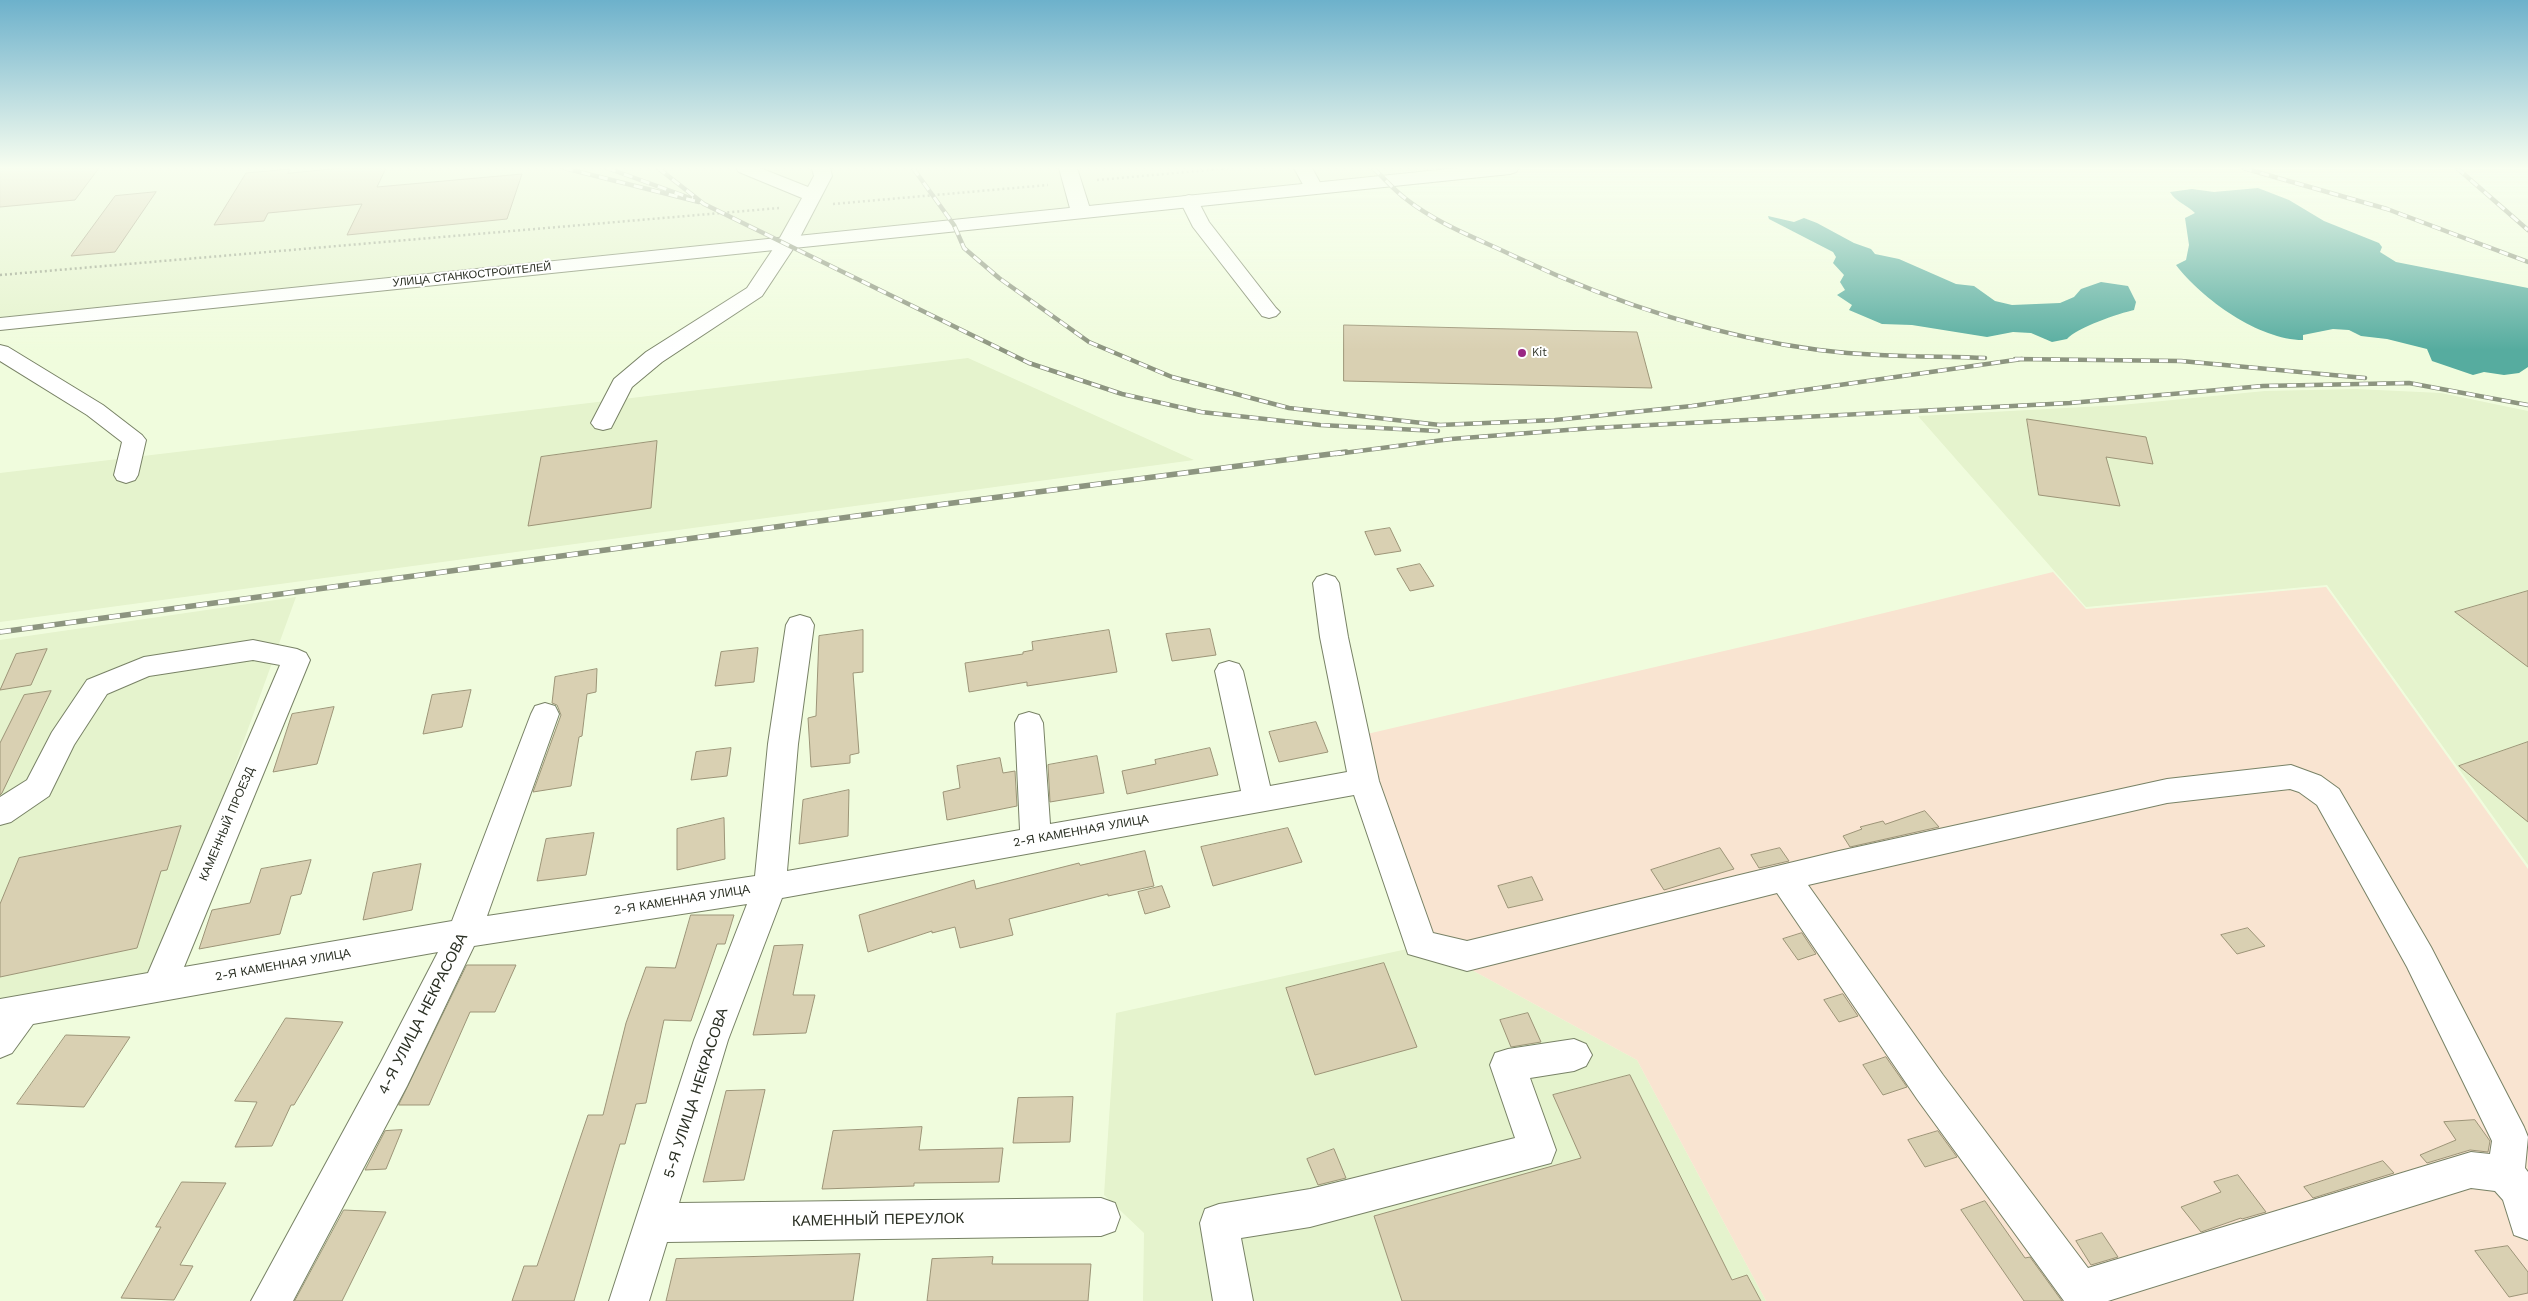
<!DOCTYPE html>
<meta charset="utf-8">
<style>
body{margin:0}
canvas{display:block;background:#f0fcdd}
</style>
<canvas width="2528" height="1301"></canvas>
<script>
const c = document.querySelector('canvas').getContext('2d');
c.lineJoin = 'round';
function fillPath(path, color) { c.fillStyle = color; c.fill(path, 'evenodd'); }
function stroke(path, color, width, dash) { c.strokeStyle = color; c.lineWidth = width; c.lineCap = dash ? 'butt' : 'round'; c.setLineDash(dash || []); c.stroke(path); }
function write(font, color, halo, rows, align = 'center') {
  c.font = font + ' "Work Sans",sans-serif'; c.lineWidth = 4; c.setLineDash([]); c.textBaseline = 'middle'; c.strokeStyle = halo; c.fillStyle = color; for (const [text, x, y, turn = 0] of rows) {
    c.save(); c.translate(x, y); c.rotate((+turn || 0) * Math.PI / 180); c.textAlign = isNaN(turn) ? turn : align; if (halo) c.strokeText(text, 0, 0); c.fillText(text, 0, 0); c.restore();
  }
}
fillPath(new Path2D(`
 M0 168H1445L0 317Z
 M968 358 1194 460 0 622V473Z
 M2356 389 2441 393 2528 411V865L2327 585 2086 607 1918 416 2121 405 2265 391Z
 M296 597 160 971 0 1000V640Z
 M1407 949 1437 951 1637 1060 1766 1301H1143L1144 1233 1104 1195 1116 1013Z`), '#e5f3cd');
fillPath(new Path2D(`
 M2053 572 2086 609 2326 587 2528 869V1301H1766L1637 1060 1437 951 1384 811 1367 734 1810 631Z`), '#f9e4d1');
fillPath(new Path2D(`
 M2258 188 2289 200 2324 221 2379 243 2382 247 2380 252 2396 262 2528 288V367L2519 373 2504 375 2484 372 2473 375 2432 361 2427 349 2387 339 2361 336 2349 330 2333 329 2303 335V340C2259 340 2202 299 2176 265L2186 260 2189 245 2185 218 2195 213C2187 205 2176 202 2170 192L2192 189 2214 192Z
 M1768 216 1794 222 1804 218 1817 223 1854 243 1871 249 1875 254 1899 259 1956 284 1974 286 1995 301 2012 305 2060 303 2074 297 2081 289 2101 282 2128 286 2136 302 2134 310C2120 313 2076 328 2067 339L2052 342 2031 333 2013 332 1987 337 1912 325 1882 324 1849 310 1852 305 1837 295 1845 290 1840 282 1844 275 1833 263 1836 257 1833 252 1769 219Z`), '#56ac9f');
const building = new Path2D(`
 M0 168H99L75 200 0 207Z
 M341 168H386L377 187 522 174 507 219 347 235 362 204 268 213 264 221 214 225 246 173 290 169 288 173Z
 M156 192 115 252 71 256 115 196Z
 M1344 325 1637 332 1652 388 1344 381Z
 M2027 419 2146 437 2153 464 2106 457 2120 506 2039 495Z
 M657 441 651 508 528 526 541 457Z
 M1390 528 1401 551 1375 555 1365 532Z
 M1420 564 1434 586 1410 591 1397 569Z
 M2528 591V667L2455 612Z
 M1210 629 1216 655 1172 661 1166 634Z
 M863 630V672L853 673 859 753 850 755V763L811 767 808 718 816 716 819 636Z
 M1109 630 1117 672 1027 686V682L969 692 965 663 1023 654V652L1033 650 1032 642Z
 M758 648 754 682 715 686 721 652Z
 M47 649 31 685 0 690 16 654Z
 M597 669 596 692 587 694 582 736 579 737 571 786 533 792 561 715 557 705 552 703 555 677Z
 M471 690 462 727 423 734 432 695Z
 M51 691 2 793 0 795V743L24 695Z
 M334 707 317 764 273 772 292 714Z
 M1316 722 1328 752 1279 762 1269 732Z
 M2528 742V822L2459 766Z
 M731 748 727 776 691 780 696 752Z
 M1210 748 1218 775 1127 794 1122 771 1156 764 1155 760Z
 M1097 756 1104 793 1050 802 1048 765Z
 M1000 758 1003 773 1015 771 1017 806 947 820 943 792 960 788 957 766Z
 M849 790 848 836 799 844 803 800Z
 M1925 811 1939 827 1850 847 1843 836 1862 829 1860 827 1883 821 1885 824Z
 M724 818 725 859 677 870V829Z
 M181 826 167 870 161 871 137 948 0 977V904L19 858Z
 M1288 828 1302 862 1213 886 1201 847Z
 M594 833 586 875 537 881 546 839Z
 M1720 848 1734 869 1664 890 1651 870Z
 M1780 848 1789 861 1759 868 1751 855Z
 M1145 851 1154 886 1108 896V894L1009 919 1013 935 960 948 955 927 932 933V931L868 952 859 915 974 880 976 889 1079 863 1080 865Z
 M311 860 301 894 291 896 280 934 199 949 212 910 250 903 261 869Z
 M421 864 412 910 363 920 373 873Z
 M1532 877 1543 900 1508 908 1498 886Z
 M1162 886 1170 907 1145 914 1138 892Z
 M691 915H734L725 944H717L691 1021 664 1020 646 1103 636 1104 625 1144H620L574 1301H512L524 1266H537L588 1115H603L626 1023 646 967 675 968Z
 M2248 928 2265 946 2237 954 2221 935Z
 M1802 933 1816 954 1798 960 1783 939Z
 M803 945 793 995H815L806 1033 753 1035 774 946Z
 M1384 963 1417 1047 1315 1075 1286 988Z
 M467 965H516L495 1012H470L429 1105H399Z
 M1843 994 1858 1016 1839 1022 1824 1000Z
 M1528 1013 1541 1042 1511 1047 1500 1020Z
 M286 1018 343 1022 294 1105H291L272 1146 235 1147 257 1102 235 1101Z
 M66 1035 130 1037 84 1107 17 1104Z
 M1886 1057 1907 1087 1883 1095 1863 1065Z
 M1630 1075 1732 1280 1747 1275 1761 1301H1402L1374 1216 1581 1158 1553 1095Z
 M765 1090 744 1180 703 1182 726 1091Z
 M1073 1097 1070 1142 1013 1143 1018 1098Z
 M2475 1120 2490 1141 2488 1152 2470 1150 2427 1163 2420 1155 2456 1140 2444 1122Z
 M922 1127 919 1150 1003 1148 999 1182 914 1183V1186L822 1189 833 1131Z
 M402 1130 386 1169 365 1170 385 1131Z
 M1938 1131 1957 1157 1925 1167 1908 1140Z
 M1334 1149 1346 1178 1318 1185 1307 1159Z
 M2383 1161 2394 1173 2313 1198 2304 1187Z
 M2238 1175 2266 1212 2242 1219 2241 1218 2201 1232 2181 1207 2221 1192 2214 1182Z
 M182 1182 226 1183 180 1265 193 1266 174 1300 121 1298 161 1227H156Z
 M1985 1201 2025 1258 2030 1257 2062 1301H2024L1961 1210Z
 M344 1210 386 1212 342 1301H295Z
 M2102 1233 2118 1257 2091 1265 2076 1241Z
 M2508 1246 2528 1272V1293L2509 1297 2475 1251Z
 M860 1254 853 1301H666L676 1259Z
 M993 1257 992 1264H1091L1088 1301H927L932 1259Z`);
fillPath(building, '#d9d0b2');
stroke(building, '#9d9578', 1);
const minor = new Path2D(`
 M736 168H760L808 187 814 176 812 168H830L832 176 797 243 762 296 662 362 632 387 611 428 603 430 595 428 591 423 614 379 646 352 747 288 777 243 802 198 739 172Z
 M1059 168H1077L1091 212 1088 216H1074L1071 212Z
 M1294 168H1312L1323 188 1321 192H1307Z
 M1189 195 1196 197 1209 222 1276 308 1280 312 1276 316 1269 318 1262 316 1193 227 1180 201 1182 197Z
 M0 345 8 347 103 405 142 435 146 440 138 475 135 480 126 483 117 480 114 475 122 442 87 415 0 361Z
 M1326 574 1335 577 1339 583 1348 637 1379 781 1433 933 1467 941 1839 851 2167 779 2291 765 2321 776 2339 789 2431 947 2524 1127 2528 1137 2525 1168 2528 1172V1240L2514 1235 2503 1200 2495 1191 2471 1188 2108 1301H2064L1917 1099 1777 893 1467 971 1408 954 1354 795 782 898 728 1040 679 1203 1101 1198 1115 1203 1120 1217 1115 1231 1101 1236 667 1242 649 1301H609L694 1040 747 904 474 946 407 1086 293 1301H251L381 1062 438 952 33 1024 12 1053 0 1058V999L148 973 280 665 253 660 149 676 107 694 74 745 49 796 11 822 0 825V797L27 780 52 732 87 680 144 657 253 640 297 649 306 653 310 660 184 967 452 921 531 714 535 706 545 703 555 706 559 714 487 916 755 876 768 744 786 625 790 618 800 615 810 618 814 625 798 744 787 871 1020 830 1015 723 1019 715 1029 712 1039 715 1043 723 1050 824 1241 791 1215 671 1219 664 1229 661 1239 664 1243 671 1270 786 1347 772 1320 637 1313 583 1317 577ZM2290 789 2299 792 2317 805 2407 967 2492 1141 2490 1154 2471 1152 2088 1268 1943 1075 1808 885 2167 803Z
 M1574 1039 1586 1044 1592 1055 1586 1066 1574 1071 1530 1078 1556 1150 1551 1163 1310 1227 1241 1238 1253 1301H1213L1200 1223 1205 1209 1219 1204 1310 1189 1515 1138 1490 1065 1495 1053 1508 1049Z`);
const major = new Path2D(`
 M1458 168H1519L1516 172 1510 174 0 330V318Z`);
stroke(minor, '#788266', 2);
stroke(major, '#788266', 2);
stroke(new Path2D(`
 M1097 180 1231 168
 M833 204 1048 185
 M0 275 779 208`), '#959e87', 2.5, [2, 3]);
fillPath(minor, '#fff');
fillPath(major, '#fff');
const railFar1 = new Path2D(`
 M564 168 699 202
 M607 168 693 199
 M658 168 704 204 1029 363 1122 394 1201 412 1320 425 1438 431
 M913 168 954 225 964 248 999 278 1089 342 1172 377 1289 408 1440 425 1555 420 1692 406 2022 359
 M1373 168C1384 178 1394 190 1406 199 1439 225 1479 239 1516 257 1612 302 1713 336 1819 350 1874 357 1930 356 1985 358
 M2243 168 2387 209 2528 262
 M2457 168 2528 230
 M2015 359 2181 361 2365 378
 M1336 454 1451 439 1593 428 2070 403 2263 386 2409 383 2528 405`);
const rail = new Path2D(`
 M0 632 945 504 1346 452`);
stroke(railFar1, '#8d9580', 4.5);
stroke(rail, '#8d9580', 5.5);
stroke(railFar1, '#fff', 3, [9]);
stroke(rail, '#fff', 4, [11]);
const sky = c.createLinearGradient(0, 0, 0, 350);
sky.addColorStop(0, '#6db1cb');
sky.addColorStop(0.48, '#f8fef0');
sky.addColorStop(1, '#f8fef000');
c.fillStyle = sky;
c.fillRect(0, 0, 2528, 350);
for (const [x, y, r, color] of [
 [1522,353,5,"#992683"]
]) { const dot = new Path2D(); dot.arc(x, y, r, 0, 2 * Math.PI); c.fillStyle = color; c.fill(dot); stroke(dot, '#fff', 2); }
write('11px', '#2a2f23', '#fff', [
 ["УЛИЦА СТАНКОСТРОИТЕЛЕЙ",472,275,-6]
]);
write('11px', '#2a2f23', '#fff', [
 ["Kit",1532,353]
], 'left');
write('12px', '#2a2f23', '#fff', [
 ["КАМЕННЫЙ ПРОЕЗД",227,824,-67],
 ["2-Я КАМЕННАЯ УЛИЦА",1081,831,-10],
 ["2-Я КАМЕННАЯ УЛИЦА",682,900,-9],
 ["2-Я КАМЕННАЯ УЛИЦА",283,965,-10]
]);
write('15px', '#2a2f23', '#fff', [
 ["4-Я УЛИЦА НЕКРАСОВА",423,1014,-63],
 ["5-Я УЛИЦА НЕКРАСОВА",696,1093,-72],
 ["КАМЕННЫЙ ПЕРЕУЛОК",878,1220,-1]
]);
</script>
